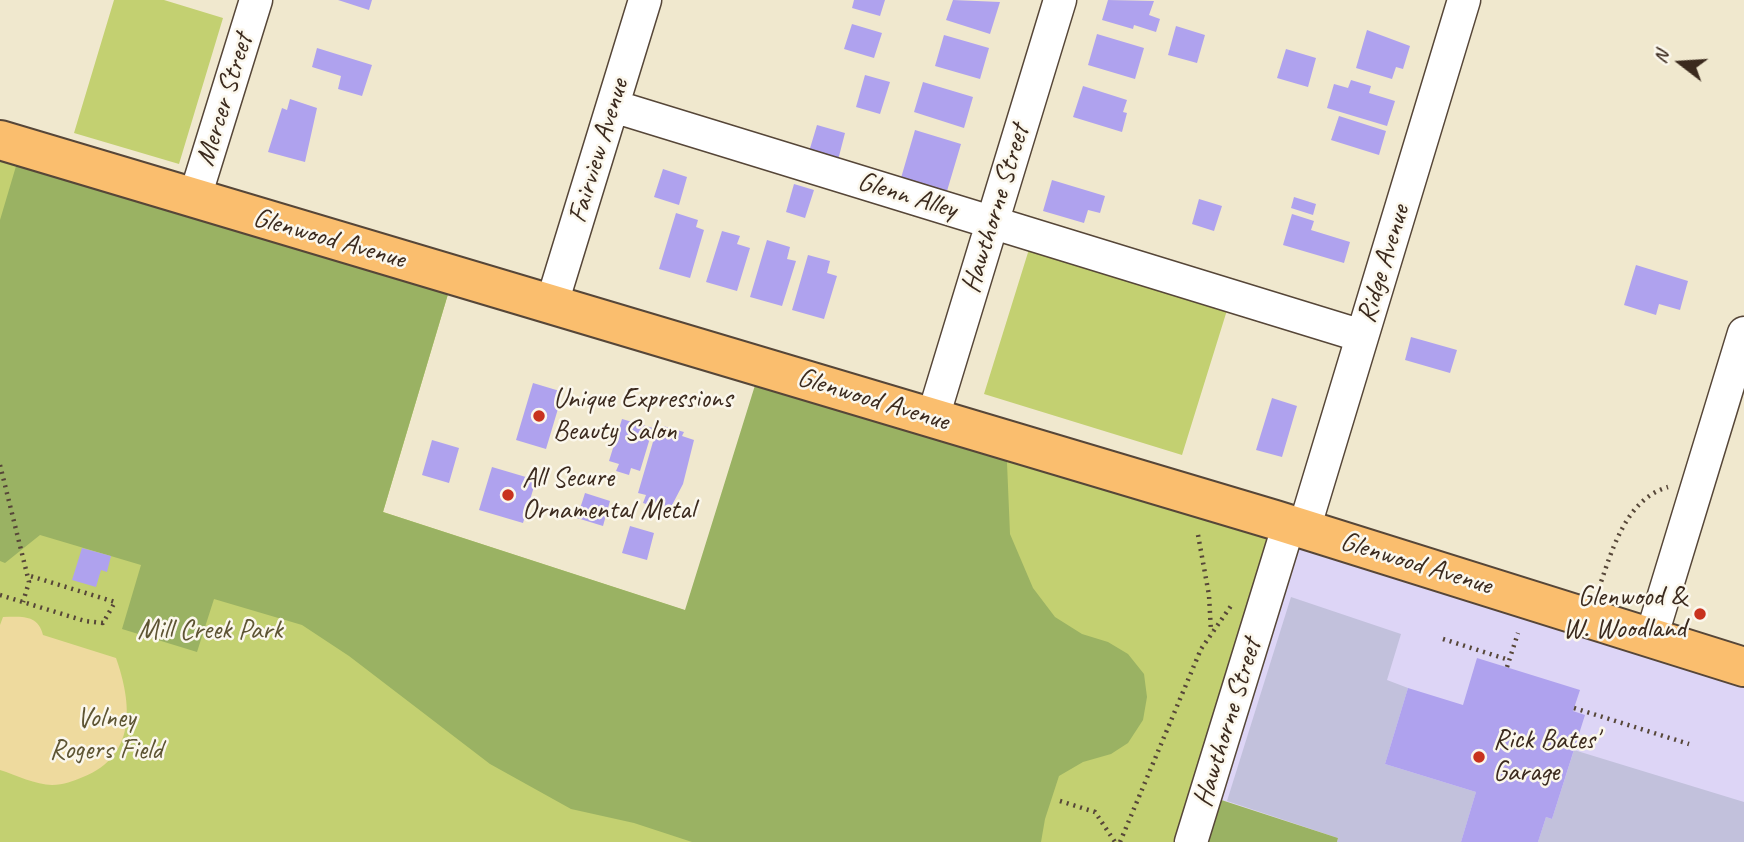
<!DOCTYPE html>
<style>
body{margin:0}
#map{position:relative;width:1744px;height:842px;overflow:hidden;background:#f0e8ce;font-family:Caveat,sans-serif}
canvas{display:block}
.north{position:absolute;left:1646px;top:28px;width:70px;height:70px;-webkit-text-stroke:5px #fbf7ec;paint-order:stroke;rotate:287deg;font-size:19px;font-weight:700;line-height:28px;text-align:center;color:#3b2a1e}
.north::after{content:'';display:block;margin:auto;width:24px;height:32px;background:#3b2a1e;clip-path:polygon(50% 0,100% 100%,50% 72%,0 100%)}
</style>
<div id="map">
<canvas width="1744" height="842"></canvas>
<div class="north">N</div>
</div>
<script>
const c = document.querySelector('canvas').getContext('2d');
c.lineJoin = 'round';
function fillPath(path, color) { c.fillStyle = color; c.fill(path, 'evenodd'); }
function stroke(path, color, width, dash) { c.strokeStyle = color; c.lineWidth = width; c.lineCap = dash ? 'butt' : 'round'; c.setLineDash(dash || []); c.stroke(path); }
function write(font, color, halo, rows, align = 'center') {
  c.font = font + ' Caveat,sans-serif'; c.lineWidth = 5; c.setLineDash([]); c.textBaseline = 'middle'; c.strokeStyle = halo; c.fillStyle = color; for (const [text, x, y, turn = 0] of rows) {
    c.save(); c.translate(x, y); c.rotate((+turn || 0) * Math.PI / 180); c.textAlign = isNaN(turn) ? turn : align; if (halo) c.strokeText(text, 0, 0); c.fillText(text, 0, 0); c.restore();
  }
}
fillPath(new Path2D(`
 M1289 524 1744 667V842H1337L1338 838 1206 795Z`), '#ddd5f6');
fillPath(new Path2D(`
 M1291 597 1401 634 1387 680 1408 688 1385 764 1476 792 1461 842H1337L1338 838 1227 801Z
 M1574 750 1744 802V842H1538L1546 817 1552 819Z`), '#c2c1dc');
fillPath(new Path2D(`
 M114 0H164L223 18 179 164 74 133Z
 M0 140 454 274 383 512 721 622 796 377 1289 524 1191 842H0Z
 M1030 246 1228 307 1182 455 984 394Z`), '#c3d071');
fillPath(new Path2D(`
 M22 146 454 274 383 512 685 610 761 366 1006 439 1010 534 1033 588 1055 617 1082 634 1108 642 1128 654 1144 674 1147 697 1143 720 1128 743 1111 754 1083 762 1059 776 1045 819 1041 842H692L634 823 571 809 490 764 349 656 302 625 214 599 197 652 122 629 141 565 40 535 5 563 0 561V220Z
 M1206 795 1338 838 1337 842H1191Z`), '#9ab263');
fillPath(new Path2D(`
 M3 617C21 617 38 614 43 635L116 658C132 703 137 756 83 777 73 781 64 785 52 785 36 785 16 775 0 770V625Z`), '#eeda9e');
fillPath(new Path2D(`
 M338 0H372L369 10Z
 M854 0H885L880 16 852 8Z
 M953 0 1000 2 990 34 946 20Z
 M1108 0 1154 1 1149 15 1160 19 1156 32 1134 25 1133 29 1102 20Z
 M852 24 882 33 874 58 844 49Z
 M1176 26 1205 35 1197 63 1168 55Z
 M1367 30 1410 46 1403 69 1396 67 1392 79 1356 68Z
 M1097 34 1144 48 1135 79 1088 65Z
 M944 35 989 48 980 79 935 66Z
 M317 48 372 65 362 96 338 89 341 76 312 67Z
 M1286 49 1316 58 1308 87 1277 78Z
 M865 75 890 82 880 114 856 107Z
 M1351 80 1371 86 1369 93 1395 101 1387 126 1327 108 1334 84 1348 88Z
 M923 82 973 97 964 128 914 112Z
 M1083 86 1127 100 1123 112 1127 113 1122 132 1073 117Z
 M290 99 317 108 305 162 268 152 282 108 287 110Z
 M1339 116 1386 131 1379 155 1331 140Z
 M817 125 845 133 837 164 808 155Z
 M915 130 961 144 947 191 901 178Z
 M663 169 687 177 679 205 654 197Z
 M1052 180 1105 196 1100 213 1088 210 1084 223 1043 211Z
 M794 184 814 190 805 218 786 212Z
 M1294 197 1316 204 1313 215 1291 208Z
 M1199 199 1222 206 1214 231 1192 224Z
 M676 213 698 220 696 227 704 230 690 278 659 269Z
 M1292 214 1314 221 1311 230 1350 242 1344 263 1283 245Z
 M722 231 740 236 737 244 750 248 737 291 706 282Z
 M767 240 790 247 787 259 796 261 782 306 750 297Z
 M808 255 830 261 827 273 837 276 824 319 792 310Z
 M1636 265 1688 281 1680 310 1659 304 1656 315 1624 305Z
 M1411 337 1457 350 1450 373 1405 360Z
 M533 383 563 392 546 449 516 440Z
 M1272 398 1297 406 1282 457 1256 450Z
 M622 419 653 428 640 471 631 468 629 475 616 471 619 464 609 461Z
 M663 426 684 432 682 436 694 440 683 484 669 511 643 503 646 495 638 493 655 435 660 436Z
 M432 440 459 448 449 483 422 475Z
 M492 467 536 480 523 523 479 510Z
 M585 493 610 501 603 526 577 518Z
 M630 526 654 533 647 560 622 553Z
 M82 548 111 556 107 572 101 570 96 587 72 580Z
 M1477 658 1580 690 1573 711 1585 715 1552 819 1546 817 1538 842H1461L1476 792 1385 764 1408 688 1463 705Z`), '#afa2ee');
const minor = new Path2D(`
 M613 106 1362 336
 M194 200 256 0
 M552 303 645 0
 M933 417 1060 0
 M1304 529 1464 0
 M1651 638 1744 333
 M1191 842 1289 524`);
const major = new Path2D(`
 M0 140 1275 520 1744 667`);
stroke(minor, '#564638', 35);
stroke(major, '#564638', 42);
stroke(new Path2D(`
 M0 465 29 582 23 602
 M1198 535 1209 595 1211 632
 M1599 588C1612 550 1626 499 1668 487
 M0 595 85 621 103 623 115 602 27 575
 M1443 639 1509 660
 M1507 667 1518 633
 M1574 708 1689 744
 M1060 801 1095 812 1115 842
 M1120 842 1201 649 1233 603`), '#564638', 4.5, [2, 5]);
stroke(minor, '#fff', 32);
stroke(major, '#fabe6e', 38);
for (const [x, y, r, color] of [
 [539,416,7,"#c8321e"],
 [508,495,7,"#c8321e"],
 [1700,614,7,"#c8321e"],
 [1479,757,7,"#c8321e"]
]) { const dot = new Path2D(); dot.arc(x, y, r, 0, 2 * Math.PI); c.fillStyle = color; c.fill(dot); stroke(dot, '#fbf7ec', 2.5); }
write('28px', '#3b2a1e', '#fbf7ec', [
 ["Mercer Street",225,100,-73],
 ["Fairview Avenue",599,151,-73],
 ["Glenn Alley",907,196,17],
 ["Hawthorne Street",996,209,-73],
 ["Glenwood Avenue",329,239,16],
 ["Ridge Avenue",1384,264,-73],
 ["Glenwood Avenue",873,400,17],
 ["Glenwood Avenue",1416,564,17],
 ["Hawthorne Street",1228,723,-73]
]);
write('28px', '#3b2a1e', '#fbf7ec', [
 ["Unique Expressions",553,400],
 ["Beauty Salon",553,432],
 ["All Secure",522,479],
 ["Ornamental Metal",522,511],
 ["Glenwood &",1686,598,"right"],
 ["W. Woodland",1686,630,"right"],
 ["Rick Bates'",1493,741],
 ["Garage",1493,773]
], 'left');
write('28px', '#5d5433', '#fbf7ec', [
 ["Mill Creek Park",210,631],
 ["Volney",106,719],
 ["Rogers Field",106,751]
]);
</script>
